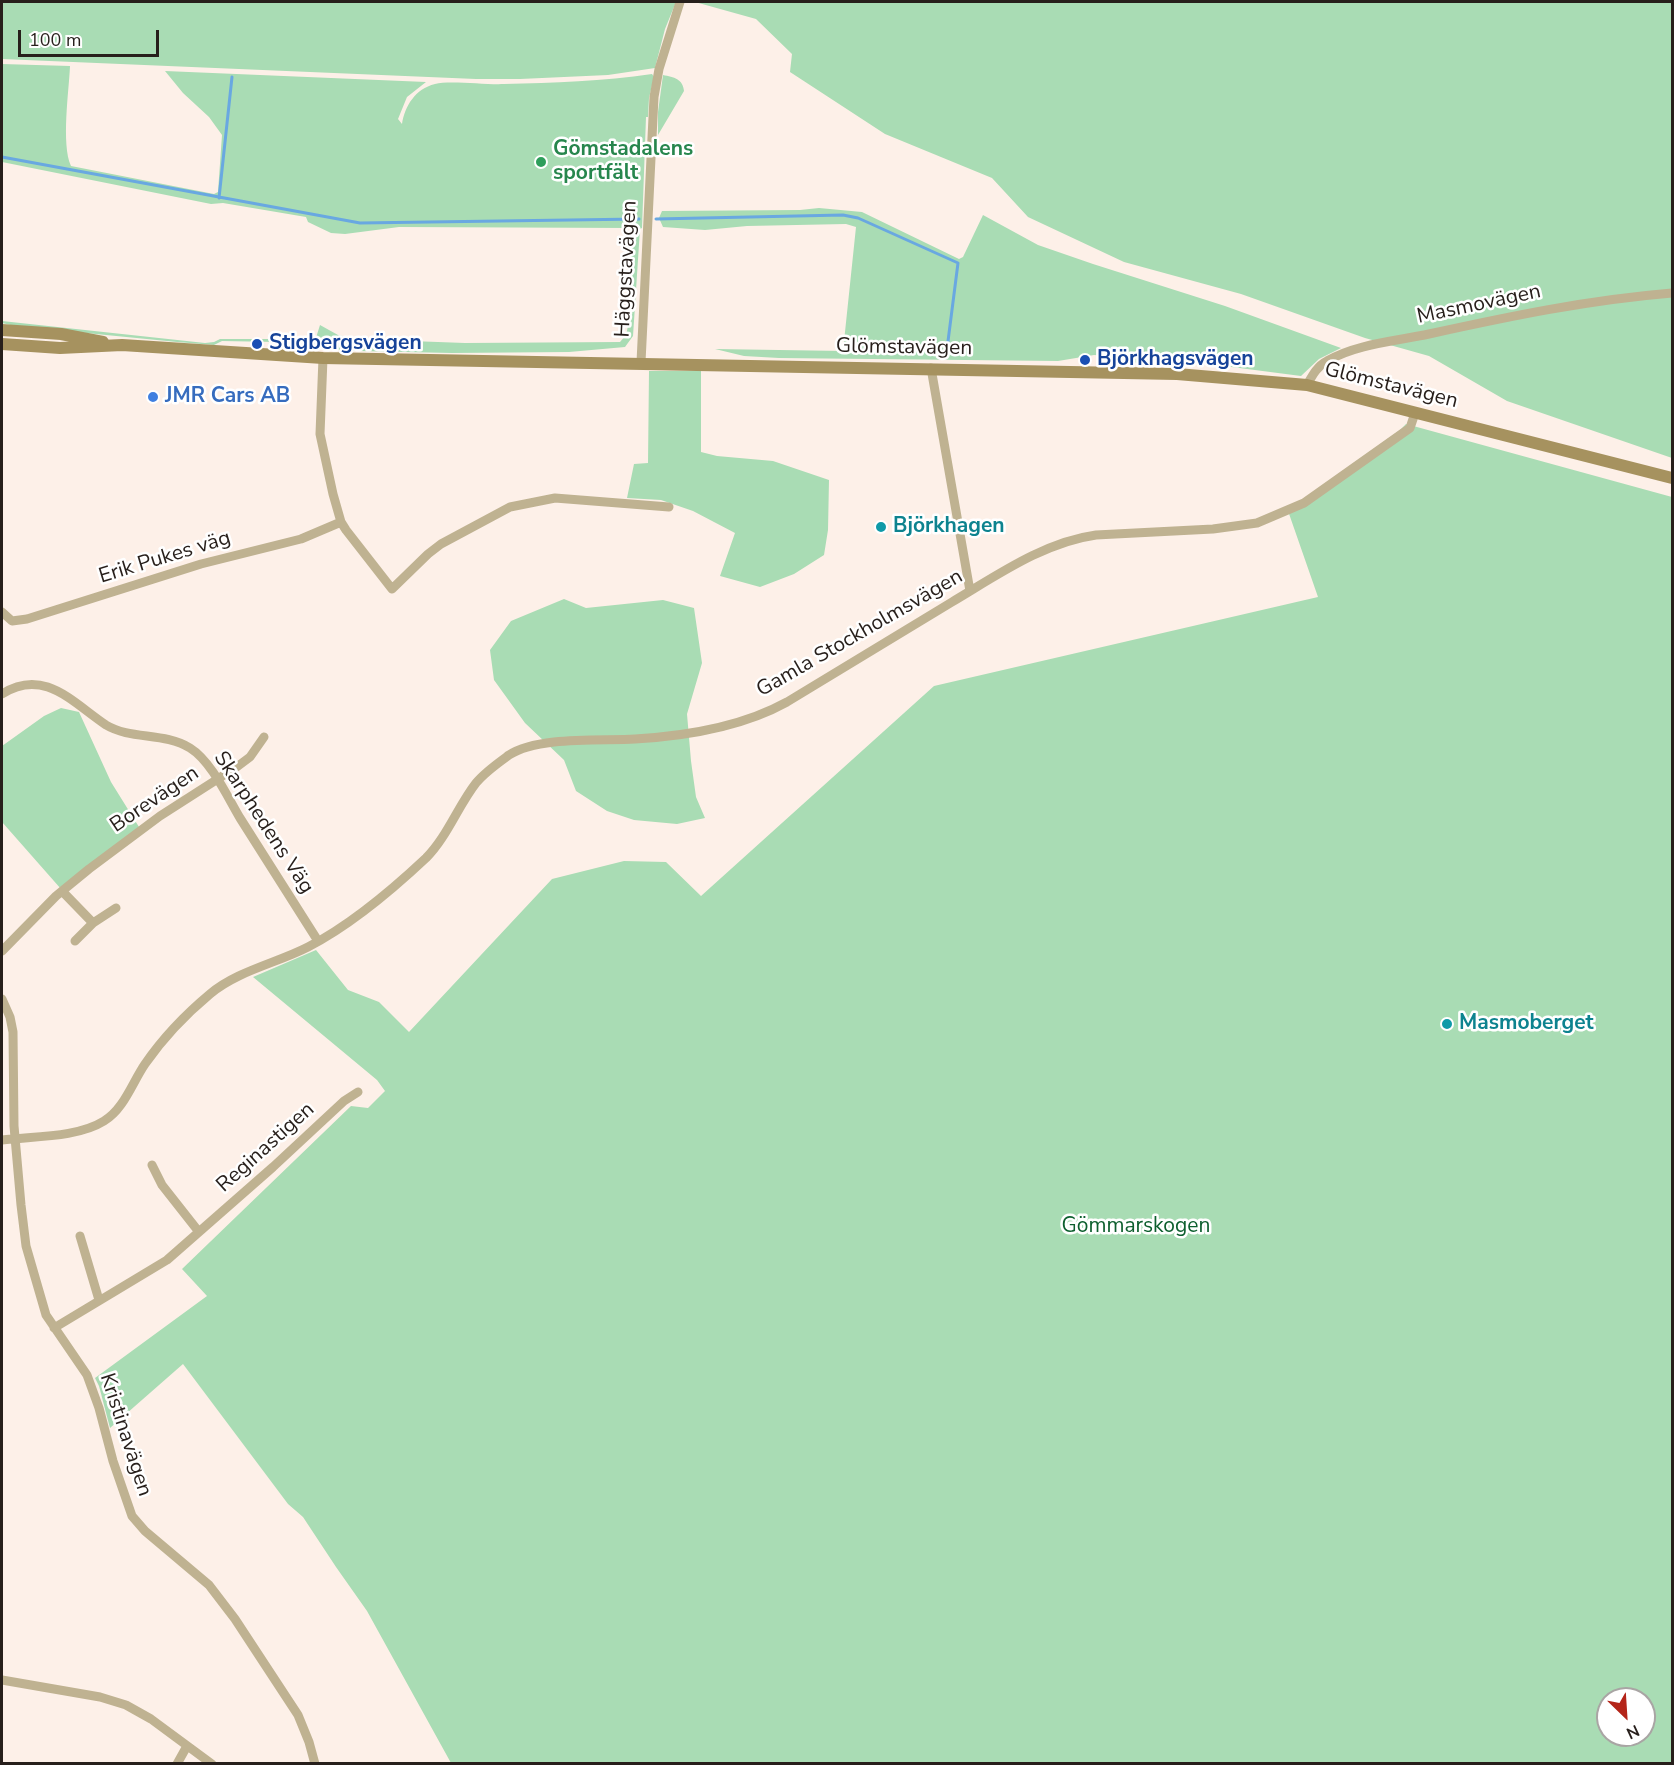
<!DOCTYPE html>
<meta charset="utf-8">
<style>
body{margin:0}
#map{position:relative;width:1674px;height:1765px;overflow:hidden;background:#fdf0e8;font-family:"Nunito Sans",sans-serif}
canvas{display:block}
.frame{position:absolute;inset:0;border:3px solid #271f1b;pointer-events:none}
.north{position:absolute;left:1596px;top:1687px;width:60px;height:60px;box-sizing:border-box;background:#fff;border:2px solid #a9a5a4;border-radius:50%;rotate:155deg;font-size:16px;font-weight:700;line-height:24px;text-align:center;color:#271f1b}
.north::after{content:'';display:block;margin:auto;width:21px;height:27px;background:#b42519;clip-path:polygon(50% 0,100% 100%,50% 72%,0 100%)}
.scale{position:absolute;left:18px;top:30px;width:141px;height:27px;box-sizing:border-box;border:3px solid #271f1b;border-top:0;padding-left:8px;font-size:18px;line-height:21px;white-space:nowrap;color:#271f1b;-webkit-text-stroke:4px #fff;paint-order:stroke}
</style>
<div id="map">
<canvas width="1674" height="1765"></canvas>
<div class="frame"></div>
<div class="north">N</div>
<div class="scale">100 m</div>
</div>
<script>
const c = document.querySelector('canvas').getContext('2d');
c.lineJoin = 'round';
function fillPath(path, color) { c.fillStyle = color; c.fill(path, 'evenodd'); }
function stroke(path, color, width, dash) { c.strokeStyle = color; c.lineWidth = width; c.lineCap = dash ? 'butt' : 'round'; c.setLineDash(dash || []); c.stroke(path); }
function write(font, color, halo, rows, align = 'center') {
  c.font = font + ' "Nunito Sans",sans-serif'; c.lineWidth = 5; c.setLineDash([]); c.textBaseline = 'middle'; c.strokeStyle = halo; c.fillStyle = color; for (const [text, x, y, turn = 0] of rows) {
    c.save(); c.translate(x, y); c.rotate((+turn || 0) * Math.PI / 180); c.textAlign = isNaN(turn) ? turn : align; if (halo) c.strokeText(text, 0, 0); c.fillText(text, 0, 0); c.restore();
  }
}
fillPath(new Path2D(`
 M2 2H676L665 29 655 68 608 75 520 79H476L2 59Z
 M695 2H1672V458L1507 401 1429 356 1365 338 1241 294 1124 262 1028 217 992 178 885 134 790 72 792 54 756 19Z
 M2 64 70 66C69 91 61 144 71 166L214 194 218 192 222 135 209 117 183 93 165 71 426 82 407 97 398 119 402 124C405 106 415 89 435 84 449 80 486 85 504 84 554 83 603 81 652 74L654 77 649 98 648 117H646L642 228 640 229 633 336 625 347 569 352 452 353 357 351 296 347 277 342 222 341 214 345 177 342 15 326 2 323V321L205 343 214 342 220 339H269L310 345 315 341 320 325 338 335 356 339 465 343 620 342 626 335 628 326 632 238 631 228 399 227 345 234 331 233 308 222 306 217 223 203 211 204 2 162Z
 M663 75C674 77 683 79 684 91L658 135V112Z
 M819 208 862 212 959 259 963 257 983 215 1038 245 1093 264 1225 306 1341 348 1319 359 1301 376 1201 363 1145 365 1110 356 1094 355 1058 361 779 358 744 356 715 349 843 351 856 227 846 224 747 226 705 230 663 227 659 218 662 211 800 210Z
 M649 371H701V452L717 456 773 461 829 480 828 530 824 555 794 574 760 587 720 576 735 533 693 511 661 500 627 498 634 464 648 463Z
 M1406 424 1672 497V1763H451L367 1611 336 1567 303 1517 288 1504 183 1364 110 1428 99 1386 95 1378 207 1296 182 1269 351 1106 368 1108 385 1091 377 1080 253 977 316 950 348 990 379 1002 409 1032 552 879 624 861 666 862 701 896 934 686 1318 597 1287 508 1302 500 1400 430ZM1608 1699H1644V1735H1608Z
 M564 599 586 608 663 600 694 608 702 663 687 714 691 761 696 797 705 818 677 824 634 820 607 811 576 791 564 760 525 723 494 680 490 650 511 621Z
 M61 708 79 712 111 782 139 827 61 889 2 822V746L44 716Z`), '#a9dcb4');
stroke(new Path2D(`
 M2 157 360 223 639 219
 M219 198 232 77
 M656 219 843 215 858 218 958 263 947 349`), '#69a8e1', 3);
stroke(new Path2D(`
 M323 358 320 434 333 494 341 522 346 530 392 589 428 554 441 544 510 507 555 498 669 507
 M641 362 654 97 659 69 680 2
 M931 368 970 591
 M1307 385C1312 376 1317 366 1327 361 1356 344 1396 341 1429 334 1511 316 1588 300 1672 293
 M2 612 12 621 27 619 201 564 301 539 341 522
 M2 694C44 667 73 703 106 725 131 740 164 732 190 748 211 761 227 796 240 818 266 859 292 900 318 941
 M62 891 93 923
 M75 941 93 923 116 908
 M2 951 56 896 89 869 160 816 238 766 250 757 264 737
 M2 999 10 1017 13 1032 14 1126 21 1205 26 1246 46 1315 87 1375 99 1408 113 1461 132 1516 145 1531 209 1585 235 1619 298 1715 309 1742 315 1764
 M2 1140C32 1136 77 1138 104 1121 124 1109 132 1083 145 1064 163 1038 186 1014 210 994 237 971 277 963 308 947 349 926 393 889 426 858 447 837 458 806 476 783 485 772 498 763 509 755 538 736 601 741 635 739 686 736 742 727 787 702 842 669 897 635 952 602 996 576 1044 542 1096 535L1213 529 1257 523 1304 503 1410 428 1415 413
 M152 1165 162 1185 199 1232
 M80 1236 99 1300
 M54 1328 167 1260 273 1167 344 1101 358 1092
 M2 1680 100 1697 126 1705 151 1719 212 1764
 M177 1764 187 1746`), '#bfb291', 9);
stroke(new Path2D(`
 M2 330 61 334 103 342
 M2 344 60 348 122 345 323 358 1177 374 1307 385 1672 478`), '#a6925f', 12);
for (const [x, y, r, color] of [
 [541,162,6,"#2e9e5b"],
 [257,344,6,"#1a4fb4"],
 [1085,360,6,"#1a4fb4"],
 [153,397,6,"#3f7fe0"],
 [881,527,6,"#0f9aa8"],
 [1447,1024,6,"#0f9aa8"]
]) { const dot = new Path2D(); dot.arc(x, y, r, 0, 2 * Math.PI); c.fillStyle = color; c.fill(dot); stroke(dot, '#fff', 2); }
write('bold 21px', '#27864d', '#fff', [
 ["Gömstadalens",553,150],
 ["sportfält",553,174]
], 'left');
write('21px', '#271f1b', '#fff', [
 ["Häggstavägen",627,269,-87],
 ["Masmovägen",1479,305,-12],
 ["Glömstavägen",904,348,1],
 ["Glömstavägen",1391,386,14],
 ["Erik Pukes väg",165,558,-17],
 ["Gamla Stockholmsvägen",860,634,-30],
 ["Borevägen",155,800,-34],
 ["Skarphedens Väg",263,823,57],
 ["Reginastigen",266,1148,-42],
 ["Kristinavägen",125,1435,72]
]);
write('bold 21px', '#164399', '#fff', [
 ["Stigbergsvägen",269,344],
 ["Björkhagsvägen",1097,360]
], 'left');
write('bold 21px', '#366cbe', '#fff', [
 ["JMR Cars AB",165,397]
], 'left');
write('bold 21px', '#0d838f', '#fff', [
 ["Björkhagen",893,527],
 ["Masmoberget",1459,1024]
], 'left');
write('21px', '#0d5f2e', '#fff', [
 ["Gömmarskogen",1136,1227]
]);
</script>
